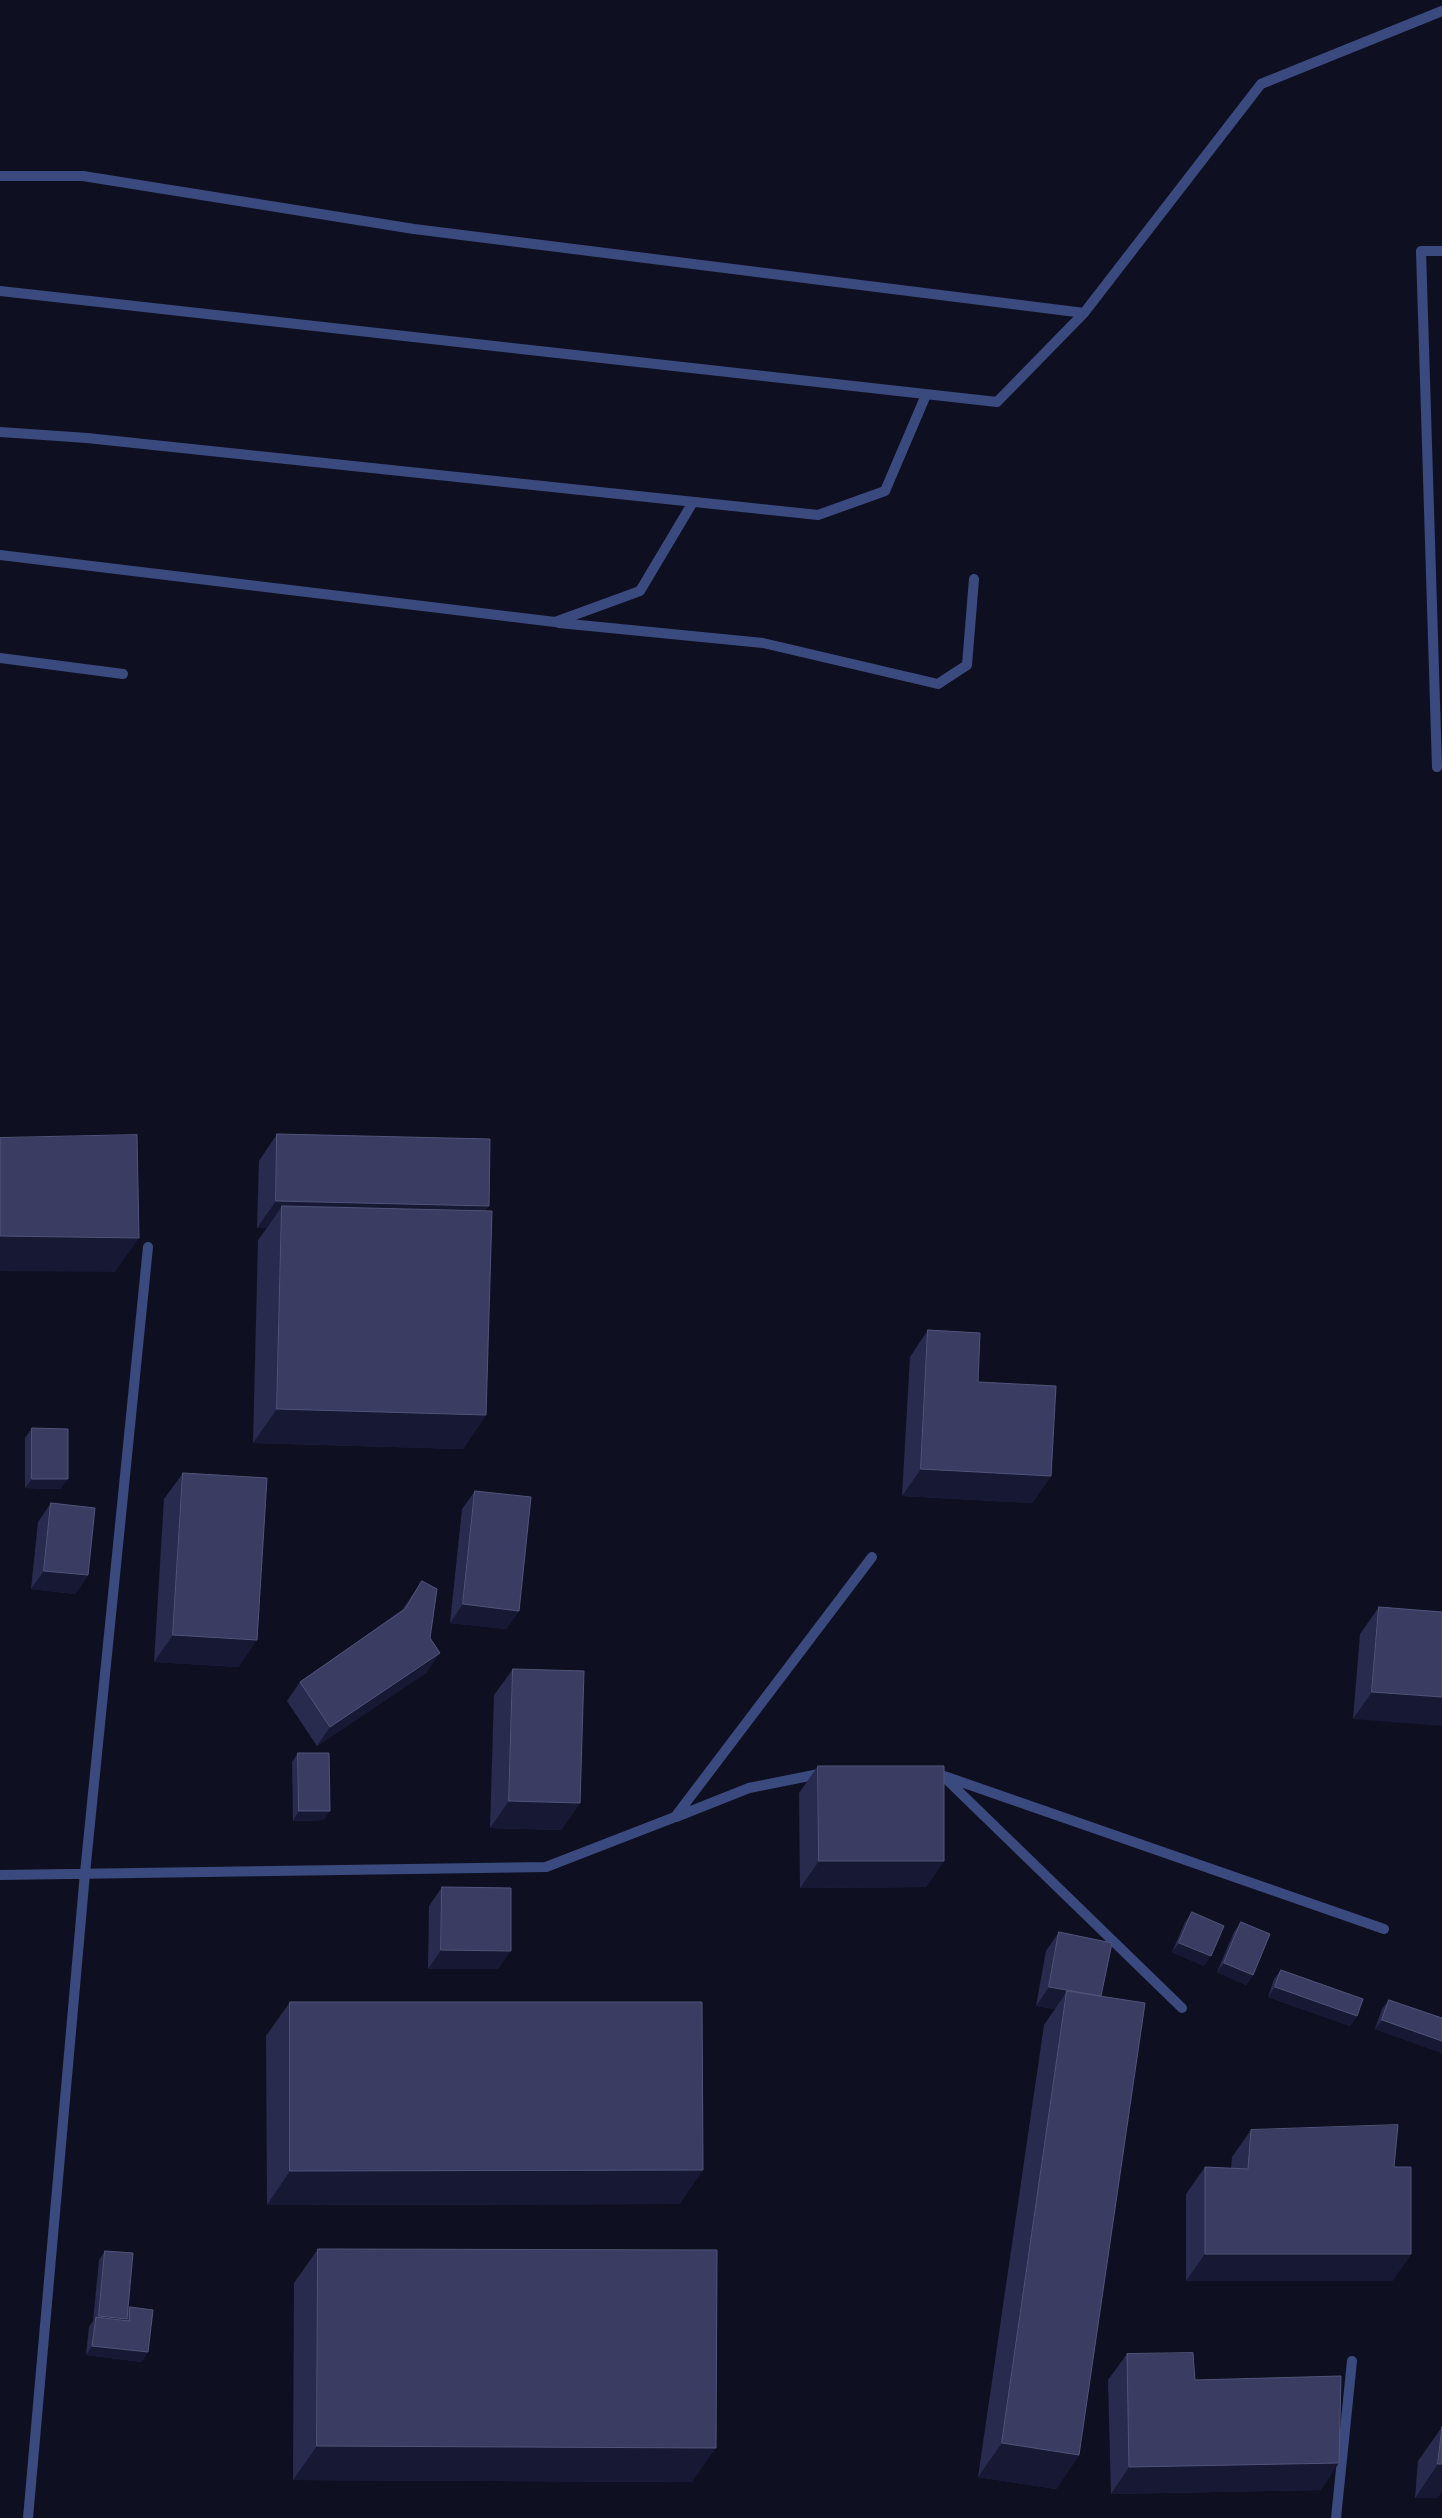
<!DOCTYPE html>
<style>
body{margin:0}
canvas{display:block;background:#0e1021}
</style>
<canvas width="1442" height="2518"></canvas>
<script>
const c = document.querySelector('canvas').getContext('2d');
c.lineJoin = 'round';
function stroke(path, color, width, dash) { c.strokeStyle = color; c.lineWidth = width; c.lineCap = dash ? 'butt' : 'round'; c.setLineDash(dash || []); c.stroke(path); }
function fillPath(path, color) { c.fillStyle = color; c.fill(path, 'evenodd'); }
stroke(new Path2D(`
 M0 176H83L414 229 1084 313 1261 84 1442 11
 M0 291 997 402 1084 313
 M0 432 87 438 818 515 885 491 926 395
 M0 555 555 622 640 591 693 502
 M559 623 763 643 938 684 967 665 974 579
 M0 658 123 674
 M1437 767 1421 251H1442
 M931 1774H941L1182 2008
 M944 1776 1384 1929
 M676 1817 749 1788 824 1773
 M0 1875 546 1867 675 1817 872 1557
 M28 2518 85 1873 148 1247
 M1336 2518 1352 2361`), '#3b4a7e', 10);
fillPath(new Path2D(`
 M277 1134 486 1211V1415L463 1449 253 1443 258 1240 267 1228H257L259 1161Z
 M928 1330 1051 1476 1032 1503 902 1496 910 1357Z
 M32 1428 61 1489 25 1488V1438Z
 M183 1473 239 1667 154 1662 164 1499Z
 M475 1491 519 1611 506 1629 450 1623 462 1509Z
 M51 1503 88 1575 75 1594 31 1589 38 1522Z
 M422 1581 430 1638 427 1672 317 1746 287 1701 300 1682 402 1610Z
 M1379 1607 1442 1612 1353 1719 1360 1634Z
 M513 1669 580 1803 561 1830 490 1828 494 1695Z
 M298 1753 324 1820 293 1821 292 1762Z
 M818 1766 944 1861 926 1887 800 1888 799 1793Z
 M442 1887 498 1969H428L429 1906Z
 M1192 1912 1204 1966 1172 1952 1185 1922Z
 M1241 1922 1253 1975 1246 1985 1217 1972 1234 1932Z
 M1059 1932 1101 1996 1079 2455 1056 2489 978 2477 1044 2025 1055 2009 1036 2006 1046 1951Z
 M1281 1970 1357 2016 1350 2026 1268 1997 1274 1979Z
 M1389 2000 1442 2018V2053L1375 2029 1382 2009Z
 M290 2002 703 2170 679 2204 267 2205 266 2036Z
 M1251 2130 1394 2167 1411 2254 1392 2281H1186V2194L1205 2167 1231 2168 1232 2157Z
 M318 2249 692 2482 293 2480 294 2283Z
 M105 2251 128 2311 130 2307 142 2362 86 2355 89 2327 93 2321 99 2260Z
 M1127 2354 1195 2380 1321 2490 1111 2494 1108 2380Z
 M1442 2427V2491L1437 2498H1415L1418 2461Z`), '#282a4e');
fillPath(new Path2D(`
 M276 1201 489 1206 470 1233 282 1206 267 1228H257Z
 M0 1236 139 1238 115 1272 0 1271Z
 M277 1409 486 1415 463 1449 253 1443Z
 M921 1469 1051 1476 1032 1503 902 1496Z
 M32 1479H68L61 1489 25 1488Z
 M44 1571 88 1575 75 1594 31 1589Z
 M463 1604 519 1611 506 1629 450 1623Z
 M173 1635 257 1640 239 1667 154 1662Z
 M440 1653 427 1672 317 1746 330 1727Z
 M1372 1692 1442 1697V1726L1353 1719Z
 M509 1801 580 1803 561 1830 490 1828Z
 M299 1811H330L324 1820 293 1821Z
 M819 1861H944L926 1887 800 1888Z
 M1179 1943 1211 1956 1204 1966 1172 1952Z
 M441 1950 511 1951 498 1969H428Z
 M1224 1963 1253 1975 1246 1985 1217 1972Z
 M1049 1987 1101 1997 1067 1991 1055 2009 1036 2006Z
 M1275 1987 1357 2016 1350 2026 1268 1997Z
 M1382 2020 1442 2041V2053L1375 2029Z
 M703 2170 679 2204 267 2205 290 2171Z
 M1205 2254H1411L1392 2281H1186Z
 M99 2316 127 2319 120 2329 95 2322Z
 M92 2346 148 2352 142 2362 86 2355Z
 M1002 2443 1079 2455 1056 2489 978 2477Z
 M317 2446 716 2448 692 2482 293 2480Z
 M1339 2463 1321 2490 1111 2494 1129 2467Z
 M1438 2464H1442V2491L1437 2498H1415Z`), '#161834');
const building = new Path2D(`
 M277 1134 490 1139 489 1206 276 1201Z
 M137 1135 139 1238 0 1236V1138Z
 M282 1206 492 1211 486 1415 277 1409Z
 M928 1330 980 1333 978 1382 1056 1386 1051 1476 921 1469Z
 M32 1428 68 1429V1479H32Z
 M183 1473 267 1478 257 1640 173 1635Z
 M475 1491 531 1497 519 1611 463 1604Z
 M51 1503 95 1508 88 1575 44 1571Z
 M422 1581 437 1589 430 1638 440 1653 330 1727 300 1682 405 1609Z
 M1379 1607 1442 1612V1697L1372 1692Z
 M513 1669 584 1671 580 1803 509 1801Z
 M298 1753H329L330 1811H299Z
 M818 1766H944V1861H819Z
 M442 1887 511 1888V1951L441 1950Z
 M1192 1912 1224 1926 1211 1956 1179 1943Z
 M1241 1922 1270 1934 1253 1975 1224 1963Z
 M1059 1932 1112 1943 1101 1996 1049 1987Z
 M1281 1970 1363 1999 1357 2016 1275 1987Z
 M1067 1991 1145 2003 1079 2455 1002 2443Z
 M1389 2000 1442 2018V2041L1382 2020Z
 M290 2002H702L703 2170 290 2171Z
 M1398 2125 1394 2167H1411V2254H1205V2167L1248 2169 1251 2130Z
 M318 2249 717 2250 716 2448 317 2446Z
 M105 2251 133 2253 127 2319 99 2316Z
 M130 2307 153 2310 148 2352 92 2346 96 2317 129 2321Z
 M1193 2353 1195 2380 1341 2376 1339 2463 1129 2467 1127 2354Z
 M1442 2427V2464H1438Z`);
fillPath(building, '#3a3c61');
stroke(building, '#515479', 1);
</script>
